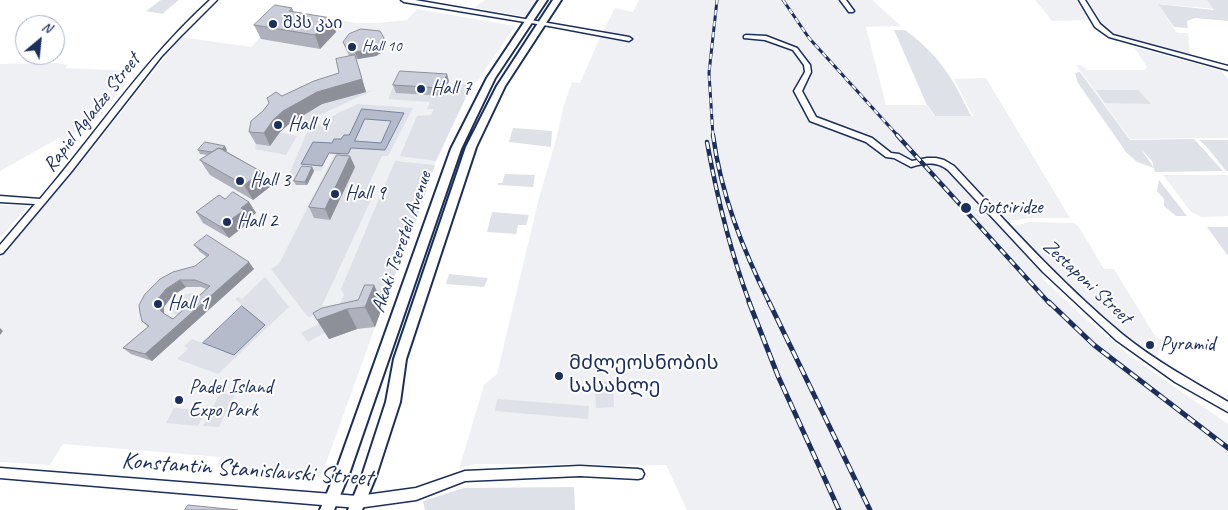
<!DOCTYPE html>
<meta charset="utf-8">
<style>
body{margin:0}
#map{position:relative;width:1228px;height:510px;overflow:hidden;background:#fff;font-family:Caveat,sans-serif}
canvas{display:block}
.north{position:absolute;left:15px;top:15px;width:50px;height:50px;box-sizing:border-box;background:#fff;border:1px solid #a4acbf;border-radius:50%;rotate:28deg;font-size:14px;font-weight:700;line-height:20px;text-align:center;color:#1b2f5e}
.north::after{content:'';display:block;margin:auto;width:18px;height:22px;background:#1b2f5e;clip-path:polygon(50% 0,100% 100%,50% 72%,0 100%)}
</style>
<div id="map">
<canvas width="1228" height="510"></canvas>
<div class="north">N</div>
</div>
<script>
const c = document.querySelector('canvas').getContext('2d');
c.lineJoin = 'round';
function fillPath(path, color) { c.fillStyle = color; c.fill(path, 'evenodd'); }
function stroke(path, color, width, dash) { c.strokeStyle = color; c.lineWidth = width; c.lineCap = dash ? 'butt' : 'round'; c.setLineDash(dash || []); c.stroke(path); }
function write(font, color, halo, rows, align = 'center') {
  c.font = font + ' Caveat,"Noto Sans Georgian",sans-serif'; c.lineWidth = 4; c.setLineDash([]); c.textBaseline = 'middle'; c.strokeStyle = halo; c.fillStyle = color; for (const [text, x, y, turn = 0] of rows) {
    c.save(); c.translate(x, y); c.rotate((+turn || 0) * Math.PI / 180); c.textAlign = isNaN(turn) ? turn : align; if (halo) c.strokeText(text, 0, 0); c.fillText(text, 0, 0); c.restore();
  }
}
fillPath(new Path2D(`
 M485 0H539L528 17 475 8 481 2H483Z
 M639 0H872L901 26 866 27 886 105H927L934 116H973L954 79 986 78 1070 218H1031L1008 221 949 159 932 155 1042 271V278L1082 316 1130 356 1228 424V510H687L666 465 475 464 459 469 484 385 497 374 538 202 558 132 563 108 572 82 580 83 601 35 631 40 602 33 615 8 633 12Z
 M1035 0H1077L1089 20 1052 21Z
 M1088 0H1228V10L1158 4 1177 33H1188L1190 55 1106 31Z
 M417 9 515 26 466 97 436 160 417 218 383 305 321 477 217 466 220 457 63 444 50 465 0 462V258L88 154 181 37 251 47 288 11 356 23H378L407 20Z
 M1134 47 1220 70 1228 79V138L1130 139 1076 65H1081L1087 70H1144L1147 67Z
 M57 63 68 65 65 68 130 71 120 82H127L97 119 62 141 59 138 0 171V64Z
 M1163 175H1228V216L1202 217 1191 212Z
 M0 205 28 206 0 238Z
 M1029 222 1074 223 1079 227 1104 269H1114L1157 339 1163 340 1157 357 1128 340 1050 269 1012 227Z`), '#eff0f4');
fillPath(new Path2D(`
 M161 0H179L162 14 146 11Z
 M1207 0H1228V21L1195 18 1187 21 1188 28 1174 27 1158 4 1214 10Z
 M894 30H905C940 56 952 77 971 116H935L926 103Z
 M1080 72 1130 140 1194 139 1223 171 1155 172 1152 161 1141 149 1154 168 1137 162 1126 152 1078 83 1075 73Z
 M456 83 473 85 466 97 436 161 400 156 417 116 431 115 434 109H427L430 102 388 99 393 87H398L396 93 443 96 445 91 450 92 453 85Z
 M373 90 316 117 304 124H289L322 104Z
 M1096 90H1138L1151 104 1105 103Z
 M358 104 413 108 388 156H382L362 199 371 200 319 312 310 317 307 316 271 269 279 264 335 153H328L321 171 303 170 296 185 285 184 307 132 338 113Z
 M513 128 552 131 551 147 509 142Z
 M280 132 297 136 286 155 255 149 256 144 270 146Z
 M1199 140H1228V171H1226L1206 146Z
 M395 161 435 165 417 218 383 305H374L308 342 301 333C324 321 333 319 344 295L341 289Z
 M505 174 535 175 533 187 498 185V183H502Z
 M1159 180 1187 216H1176L1164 206V199L1157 191Z
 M492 212 529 215 526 225H518L516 234 487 232Z
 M1207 227H1228V256Z
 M449 274 488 278 484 287 446 284Z
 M265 277 289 307 218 374 177 359 188 349 184 346 192 339 234 355 265 325 235 299 238 297 242 299Z
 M193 293 200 295 178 315 174 314 172 308C175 298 183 294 193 293Z
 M613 381 614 407 596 408 595 382Z
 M220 393 235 394 219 427 203 426Z
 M497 399 589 406 588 419 495 411Z
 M174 408 206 411 198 426 166 423Z
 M574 487 575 510H425L423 501 464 488Z`), '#dee1e7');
const water = new Path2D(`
 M362 109 404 113 385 150 351 148 348 154 329 153 322 166 301 164 313 142 332 143 334 139H341L344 135H349ZM365 119 391 121 381 143 355 141Z
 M242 306 265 325 234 355 203 343Z`);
fillPath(water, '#b5bbca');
stroke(water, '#77839f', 1);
const minor = new Path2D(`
 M210 0H217L179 38 161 57 71 172 3 253 0 254V245L35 204 0 202V196L40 199C97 132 145 59 210 0Z
 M401 0H415L629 37 632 39 629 41 549 26 404 2Z
 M840 0H846L854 11 853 12H849Z
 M1079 0H1085L1100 24 1113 35 1228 66V70L1109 37 1095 27Z
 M746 35 766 36 797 48 810 65 811 72 802 91 816 117 872 138 891 153 899 154 912 161 927 158H936L944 160 954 166C1008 224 1061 283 1122 334 1154 360 1192 381 1228 402V412L1175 382 1116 340 1043 272 948 170C936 161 925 163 911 167L894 158 886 157 866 142 810 121 794 91 805 72 804 65 793 50 765 40 744 38V36Z
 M580 466 638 469 642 470 644 474 642 478 638 479 580 476 465 481 416 500 358 508 0 478V468L358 496 416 488 465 471Z`);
const major = new Path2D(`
 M539 0H547L495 78 461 149 349 474 334 510H320L335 474 451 149 487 78Z
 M553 0H561L505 86 476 147 406 359 400 402 376 476 362 510H348L362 476 386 402 394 359 466 147 497 86Z`);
stroke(minor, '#1b2f5e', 3);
stroke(major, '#1b2f5e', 4);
fillPath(minor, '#fff');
fillPath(major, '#fff');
const railFar2 = new Path2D(`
 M783 0 809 38 898 136
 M713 136 709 73 717 0`);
const railFar1 = new Path2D(`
 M713 135C721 195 743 250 770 304
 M897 135 1050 304
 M707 142C717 197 730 251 750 304`);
const rail = new Path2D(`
 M749 302 778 376 839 510
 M769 302 870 510
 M1049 302 1094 345 1228 448`);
stroke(railFar2, '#1b2f5e', 3);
stroke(railFar1, '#1b2f5e', 4.5);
stroke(rail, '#1b2f5e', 5);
stroke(railFar2, '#fff', 2, [5.5]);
stroke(railFar1, '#fff', 2.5, [7]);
stroke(rail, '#fff', 3, [9]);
fillPath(new Path2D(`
 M292 8 294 12 336 32 320 49 261 39 254 25Z
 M384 38 386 45 381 53 376 56 358 59H356L366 92 322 104 289 124 280 132 270 146 256 144 249 132 282 96 339 73 349 56 343 42Z
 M449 81 443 96 396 93 393 85Z
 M198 150H227L226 151 262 172 271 186 253 200 210 175 200 160 208 155 200 154Z
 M312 167 314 171 307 185H296L294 181Z
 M355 167 330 220 314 218 309 207Z
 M225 199 249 202 256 213 249 218 251 221 229 238 203 223 196 212Z
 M194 245 254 269 152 361 131 354 123 348 148 327 142 321 140 313 207 257 200 252ZM186 287H201L206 289 173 319 164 314V307L172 296Z
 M374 285 383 305 375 327 357 329 329 339 317 320 358 300Z`), '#aeb1bb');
fillPath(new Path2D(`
 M331 18 336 32 320 49 315 35Z
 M384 38 386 45 381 53 376 56 358 59 355 52Z
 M355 55 366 92 322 104 289 124 280 132 270 146 264 133 273 120 283 111 317 92 362 79Z
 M447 74 449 81 443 96 441 88Z
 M225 146 227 150 220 157 218 154Z
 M350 156 355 167 330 220 325 209Z
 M312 167 314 171 307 185 305 182Z
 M262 172 271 186 253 200 244 185Z
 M249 202 256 213 249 218 251 221 229 238 221 227 241 208Z
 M249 262 254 269 152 361 145 354Z
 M180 280 186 287 172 296 164 307V314L157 307V300L166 289Z
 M374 285 383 305 375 327 365 307Z
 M347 309 357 329 329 339 317 320Z
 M0 328 3 331 0 335Z`), '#8d9099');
const building = new Path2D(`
 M275 5 292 8 289 11 331 18 315 35 254 25Z
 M361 29 380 31 384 38 379 45 373 49 355 52 347 49 343 42 349 34Z
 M355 55 362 79 317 92 283 111 273 120 264 133 249 132 251 121 263 111 269 103 267 98 276 92 282 96 314 81 339 73 336 59Z
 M400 71 447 74 441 88 393 85Z
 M205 142 225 146 222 149 219 148 212 152 198 150Z
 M219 148 262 172 244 185 200 160Z
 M337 155 350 156 325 209 309 207Z
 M302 166 312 167 305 182 294 181Z
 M233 192 249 202 241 208 244 210 221 227 196 212 219 195 225 199Z
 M207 235 249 262 145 354 123 348 149 326 142 321 140 313 139 305 145 294 160 279 173 272 195 266 209 255 194 245ZM180 280H195L210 286 173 319 163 313 157 307V300L166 289Z
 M365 285H374L365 307 347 309 317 320 313 313 322 308 358 300Z
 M188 505 238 510H185Z`);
fillPath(building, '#caceda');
stroke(building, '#8d9099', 1);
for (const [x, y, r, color] of [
 [273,24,5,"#1b2f5e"],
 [352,47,5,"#1b2f5e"],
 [421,89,5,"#1b2f5e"],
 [278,125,5,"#1b2f5e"],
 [240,181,5,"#1b2f5e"],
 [335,194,5,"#1b2f5e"],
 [966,208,6,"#1b2f5e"],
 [227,222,5,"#1b2f5e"],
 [158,304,5,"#1b2f5e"],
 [1150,345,5,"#1b2f5e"],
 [559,376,5,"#1b2f5e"],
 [179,400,5,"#1b2f5e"]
]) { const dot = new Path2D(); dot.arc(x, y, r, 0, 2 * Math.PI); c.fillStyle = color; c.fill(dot); stroke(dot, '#fff', 2); }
write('16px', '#1b2f5e', '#fff', [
 ["შპს კაი",283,24],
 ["Hall 10",362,47]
], 'left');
write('20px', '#1b2f5e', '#fff', [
 ["Hall 7",431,89],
 ["Hall 4",288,125],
 ["Hall 3",250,181],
 ["Hall 9",345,194],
 ["Gotsiridze",977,208],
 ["Hall 2",237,222],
 ["Hall 1",168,304],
 ["Pyramid",1160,345],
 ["მძლეოსნობის",569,364],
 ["სასახლე",569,387],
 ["Padel Island",189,388],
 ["Expo Park",189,411]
], 'left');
write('20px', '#1b2f5e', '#fff', [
 ["Rapiel Agladze Street",92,113,-52],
 ["Akaki Tsereteli Avenue",402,242,-71],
 ["Zestaponi Street",1087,282,43]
]);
write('24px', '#1b2f5e', '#fff', [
 ["Konstantin Stanislavski Street",247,470,4]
]);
</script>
